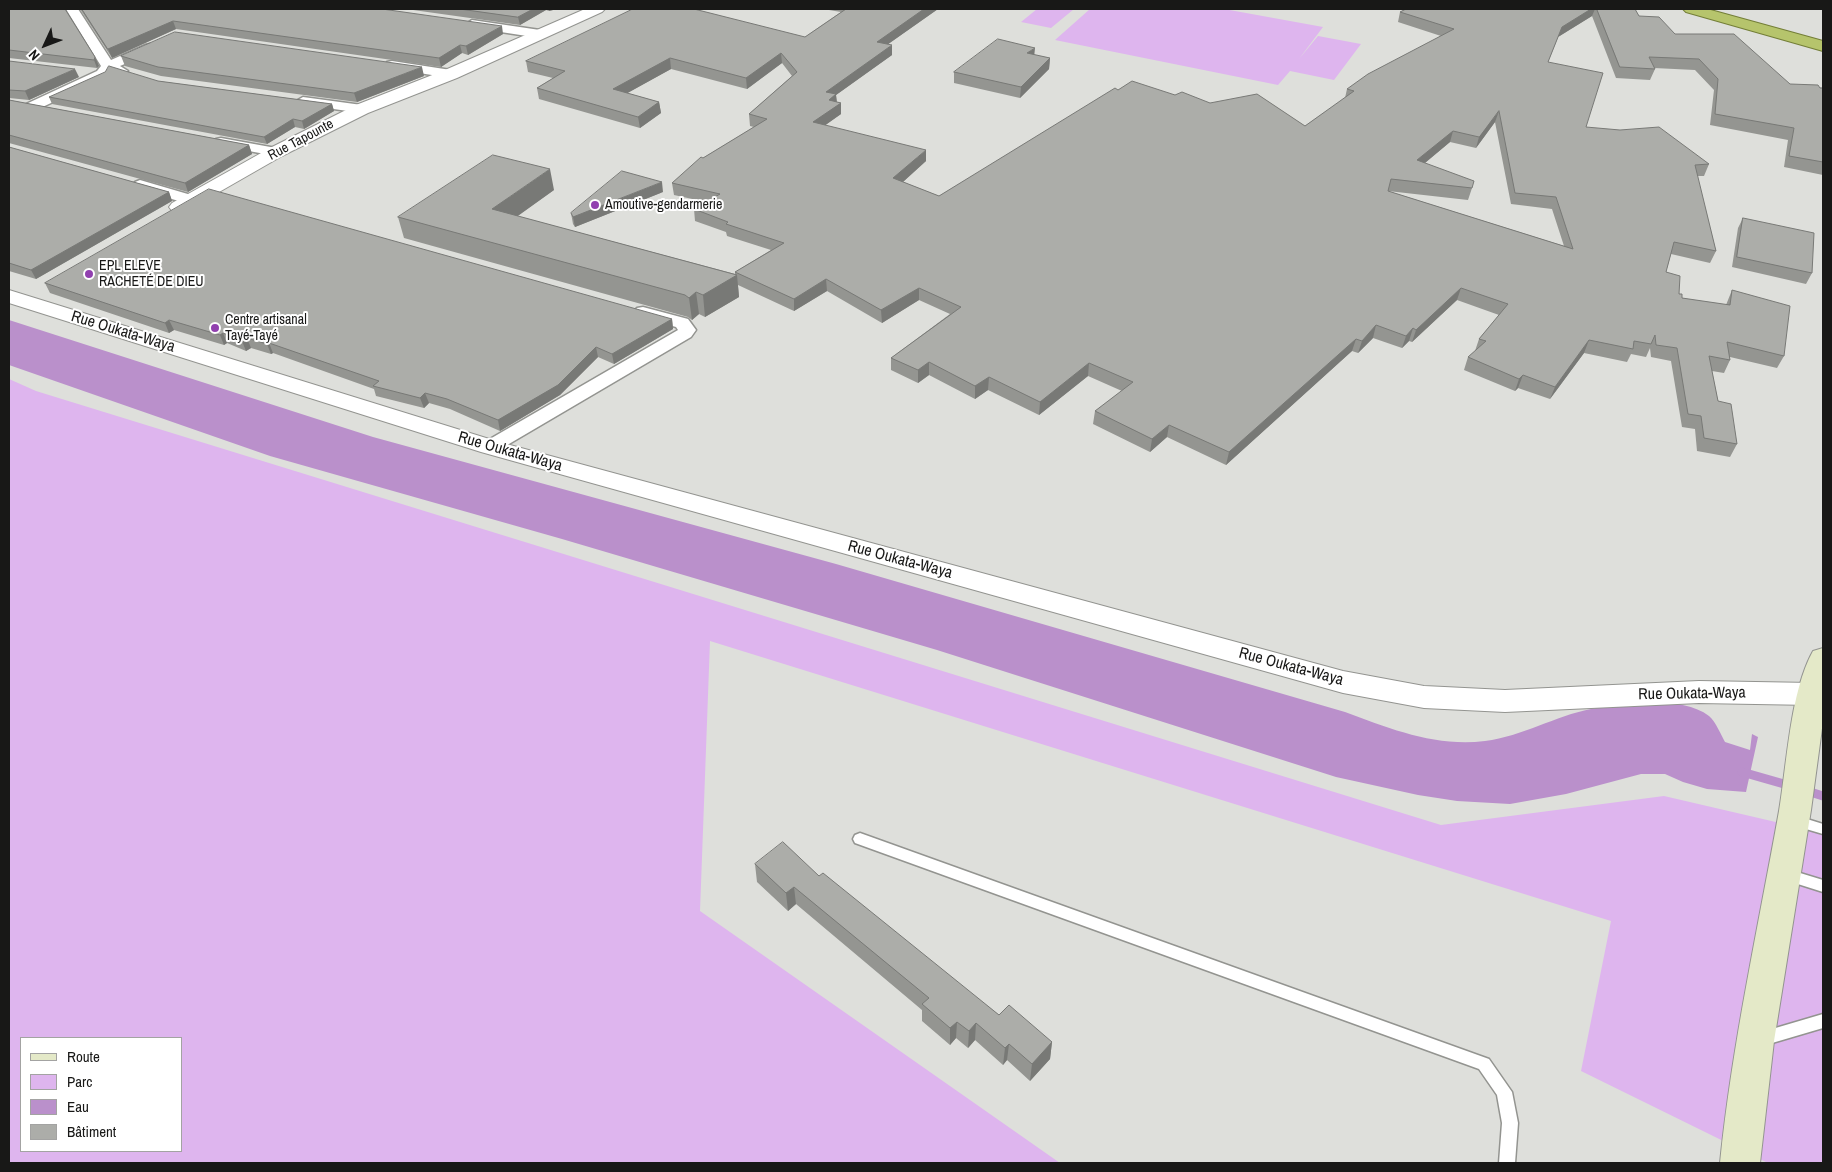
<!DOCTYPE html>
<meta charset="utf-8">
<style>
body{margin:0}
#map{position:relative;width:1832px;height:1172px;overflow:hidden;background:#dedfdb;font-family:"Archivo Narrow",sans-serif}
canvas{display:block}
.frame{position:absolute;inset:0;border:10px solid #181817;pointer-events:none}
.legend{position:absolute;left:20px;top:1037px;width:162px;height:115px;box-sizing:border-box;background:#fff;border:1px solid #a3a3a2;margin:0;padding:6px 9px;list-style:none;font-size:15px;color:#181817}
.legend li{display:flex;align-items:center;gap:10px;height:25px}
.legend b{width:25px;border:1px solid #a3a3a2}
.north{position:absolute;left:20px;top:20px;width:50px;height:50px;-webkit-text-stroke:4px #fff;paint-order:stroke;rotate:227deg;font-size:14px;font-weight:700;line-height:20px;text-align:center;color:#181817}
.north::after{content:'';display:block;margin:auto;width:18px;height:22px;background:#181817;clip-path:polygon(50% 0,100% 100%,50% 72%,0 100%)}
</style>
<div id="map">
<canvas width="1832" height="1172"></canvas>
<div class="frame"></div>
<ul class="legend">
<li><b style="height:6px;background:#e4e9c8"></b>Route</li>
<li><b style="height:14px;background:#deb5ee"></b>Parc</li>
<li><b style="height:14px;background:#ba90cb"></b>Eau</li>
<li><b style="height:14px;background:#acada9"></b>Bâtiment</li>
</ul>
<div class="north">N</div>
</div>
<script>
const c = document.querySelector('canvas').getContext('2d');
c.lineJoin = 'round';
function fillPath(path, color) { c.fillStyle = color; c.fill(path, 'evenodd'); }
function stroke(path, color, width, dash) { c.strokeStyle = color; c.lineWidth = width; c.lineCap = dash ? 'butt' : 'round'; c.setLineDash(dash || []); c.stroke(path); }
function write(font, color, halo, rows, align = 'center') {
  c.font = font + ' "Archivo Narrow",sans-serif'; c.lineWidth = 4; c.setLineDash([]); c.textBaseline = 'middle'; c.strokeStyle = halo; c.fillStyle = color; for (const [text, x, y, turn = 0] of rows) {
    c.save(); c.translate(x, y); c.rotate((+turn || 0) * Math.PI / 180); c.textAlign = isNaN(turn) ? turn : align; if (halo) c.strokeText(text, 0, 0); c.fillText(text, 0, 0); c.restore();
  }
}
fillPath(new Path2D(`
 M1037 9H1074L1051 28 1021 22Z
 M1090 9H1224L1323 27 1299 59 1318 36 1361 44 1334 80 1290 71 1278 85 1055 40Z
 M9 379 36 391 1441 825 1664 796 1823 833V1163H1768L1581 1071 1611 921 710 641 700 911 1060 1163H9ZM21 1038H181V1151H21Z`), '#deb5ee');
fillPath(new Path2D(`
 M9 320 373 437 836 564 1345 712C1391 729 1435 747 1485 741 1523 736 1555 716 1591 709 1623 703 1681 695 1709 716 1716 722 1721 735 1725 742L1750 750 1752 734 1758 737 1746 792 1707 789 1683 782 1665 774H1641L1566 794 1510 804 1457 801 1418 795 1336 777 937 650 562 539 270 456 9 365Z`), '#ba90cb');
stroke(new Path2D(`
 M1742 772 1791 786
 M1804 790 1823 796`), '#ba90cb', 9);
const service = new Path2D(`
 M1794 815 1823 824V834L1789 824 1787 820 1789 816Z
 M860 833 1489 1059 1512 1092 1518 1123 1515 1163H1499L1502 1123 1497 1095 1479 1069 855 843 853 839 855 835Z
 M1787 869 1823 880V892L1782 879 1780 875 1782 871Z
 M1823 1014V1028L1762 1046 1757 1044 1754 1039 1757 1034 1762 1032Z`);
const minor = new Path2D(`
 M66 9H78L111 60 145 45 150 44 157 48 155 51 120 66 128 71 126 74 121 75 111 72 107 77 36 110H26L24 107 26 104 97 71 101 66Z
 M472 20 540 30 546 34 540 38 468 27 466 24Z
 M392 61 451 70 458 74 451 78 387 68 385 65 387 62Z
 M303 97 362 105 367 106 369 109 367 112 362 113 298 104 296 101Z
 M221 138 276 148 281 149 283 152 281 155 276 156 216 145 214 142 216 139Z
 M140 180 198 197 200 200 198 203 192 205 135 188 132 185 135 182Z
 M643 307 688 319 696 330 691 337 497 451 490 453 483 451 480 447 483 443 678 330 676 327 637 316 634 312 637 308Z`);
const tertiary = new Path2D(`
 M585 9H605L602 12 457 78 368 113 282 156 186 211 179 213 172 211 169 207 172 203 270 148 356 105 445 70Z
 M9 290 499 442 1343 671 1424 686 1505 690 1699 681 1812 683 1823 686V701L1812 705 1699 703 1505 712 1424 708 1343 693 481 452 9 303Z`);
const secondary = new Path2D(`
 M1823 648V721L1811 810 1774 1041 1760 1163H1720C1732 1045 1758 928 1779 811 1787 764 1790 692 1813 651Z`);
const trunk = new Path2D(`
 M1683 9H1707L1823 41V51L1686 12Z`);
stroke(service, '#939490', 3);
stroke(minor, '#939490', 3);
stroke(tertiary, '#939490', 2);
stroke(secondary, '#939490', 2);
stroke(trunk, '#737e37', 2);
fillPath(service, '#fff');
fillPath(minor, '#fff');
fillPath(tertiary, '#fff');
fillPath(secondary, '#e4e9c8');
fillPath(trunk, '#b6c46c');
fillPath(new Path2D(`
 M9 9 95 57 99 66 97 68 9 58Z
 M80 9H382L503 34 468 55 462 53 441 67 176 29 112 58Z
 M406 9H557L549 11 546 10 520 25Z
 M823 9H938L888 44 892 55 836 95 837 102 841 103V114L825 125 926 161 903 182 939 196 1118 90 1175 95 1305 126 1345 98 1347 89 1441 36 1398 22 1400 12 1406 9H1635L1639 16 1675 34 1790 84 1823 88V175L1784 167 1788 140 1710 125 1714 90 1695 70 1654 68 1655 69 1650 80 1616 78 1592 16 1558 37 1548 62 1586 127 1709 164 1704 176H1697L1716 251 1710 263 1671 254 1666 272 1682 298 1726 305 1732 290 1784 356 1777 368 1730 357V360L1724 373 1712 371 1718 401 1737 444 1730 457 1697 451 1695 429 1682 427 1671 361 1651 357 1650 348 1646 357 1631 354 1627 362 1584 353 1550 399 1518 388 1515 391 1464 370 1468 357 1475 351 1479 339 1499 315 1457 300 1412 342 1409 341 1402 348 1373 338 1358 353 1352 351 1226 465 1167 437 1150 452 1093 424 1095 411 1122 391 1088 376 1039 415 988 390 975 399 929 375 918 383 891 370V358L950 314 919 300 882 323 827 291 794 311 738 285 739 297 705 317 699 314 692 320 688 317 404 238 398 217 554 190 517 216 735 274V272L771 250 727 236 726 232 695 221 694 209 706 202 674 195 672 183 703 158 754 127 750 126 749 114 792 76 782 63 747 89 671 69 627 93 659 102 661 113 640 128 539 99 537 88 553 78 528 72 526 61 805 37 841 12ZM1495 122 1511 204 1552 209 1564 246 1388 191 1468 200 1472 188 1425 163 1450 142 1476 148Z
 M1034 55 1050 58 1049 69 1020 98 954 83V72Z
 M121 56 424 76 357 102 161 76 125 66Z
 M9 61 79 77 29 100 9 98Z
 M158 81 332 104 334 111 304 129 295 127 267 144 52 104 49 97Z
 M9 100 249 145 252 154 188 192 9 143Z
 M9 147 169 192 172 201 36 279 9 271Z
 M663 192 575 227 573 224 571 213Z
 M1743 218 1812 273 1806 284 1732 267 1738 228Z
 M45 283 672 319 673 329 614 364 598 357 560 395 500 431 450 409 429 403 424 408 376 396 374 389 273 353 271 354 251 348 246 351 227 343 224 345 174 330 169 333 50 293Z
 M755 864 819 876 999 1015 1052 1042 1050 1059 1030 1081 1007 1060 1003 1065 975 1040 968 1048 956 1038 950 1045 922 1021V1010L796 904 788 911 757 882Z`), '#949591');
fillPath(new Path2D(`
 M533 9H546V10L520 25 518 17Z
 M549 9H557L549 11Z
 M924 9H938L877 52V42Z
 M1591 9H1595L1592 16 1558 37 1544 73 1562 27Z
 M173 21 176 29 112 58 108 49Z
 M502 26 503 34 468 55 466 46Z
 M460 45 462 53 441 67 439 58Z
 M892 45V55L836 95 837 105 841 103V114L813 134V122L826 92Z
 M1035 48 1034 58 1027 53Z
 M781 53 782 63 747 89 746 78Z
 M95 57 99 66 97 68 94 60Z
 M670 58 671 69 615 100 613 89Z
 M1050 58 1049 69 1020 98 1021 87Z
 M422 67 424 76 357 102 354 93Z
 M75 69 79 77 29 100 25 91Z
 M659 102 661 113 640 128 638 117Z
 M332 104 334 111 304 129 302 121Z
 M1499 111 1495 122 1476 148 1479 137Z
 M293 119 295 127 267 144 264 137Z
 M1453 131 1450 142 1414 172 1417 160Z
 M249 145 252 154 188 192 185 183Z
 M926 150V161L894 190 893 178Z
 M550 169 554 190 497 231 492 209Z
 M662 182 663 192 575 227 573 217Z
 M169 192 172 201 36 279 31 270Z
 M737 275 739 297 705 317 703 295Z
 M826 279 827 291 794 311V299Z
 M919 288V300L882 323 881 310Z
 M1461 288 1457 300 1412 342 1416 330Z
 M696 292 699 314 692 320 689 298Z
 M672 319 673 329 614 364 612 354Z
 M169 320 174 330 169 333 165 323Z
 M1376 325 1373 338 1358 353 1362 341Z
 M1413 328 1409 341 1402 348 1406 336Z
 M223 333 227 343 224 345 220 335Z
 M247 338 251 348 246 351 242 341Z
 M1356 339 1352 351 1226 465 1229 452Z
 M1589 340 1584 353 1550 399 1555 387Z
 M269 343 273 353 271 354 267 344Z
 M596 347 598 357 560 395 500 431 498 420Z
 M929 362V375L918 383V370Z
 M1089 363 1088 376 1039 415 1040 402Z
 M1523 375 1518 388 1515 391 1519 379Z
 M989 377 988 390 975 399V386Z
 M425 393 429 403 424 408 420 398Z
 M1169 425 1167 437 1150 452 1152 439Z
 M794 887 796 904 788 911 786 893Z
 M957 1022 956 1038 950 1045V1028Z
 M976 1023 975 1040 968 1048 969 1031Z
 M1052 1042 1050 1059 1030 1081 1032 1064Z
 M1009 1044 1007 1060 1003 1065 1005 1048Z`), '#787976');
const building = new Path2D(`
 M9 9H65L95 57 94 60 9 50Z
 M82 9H382L502 26 466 46 460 45 439 58 173 21 108 49Z
 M460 9H533L518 17Z
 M633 9H694L805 37 846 9H924L877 42 892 45 826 92 836 94 829 100 841 103 813 122 926 150 893 178 939 196 1115 88 1118 90 1132 81 1175 95 1182 92 1210 103 1257 94 1305 126 1354 91 1347 89 1368 74 1454 29 1400 12 1406 9H1591L1562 27 1548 62 1603 73 1586 127 1620 130 1659 127 1709 164 1695 165 1716 251 1674 242 1666 272 1680 276 1679 294H1682V298L1730 305 1732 290 1790 306 1784 356 1727 342 1730 360 1709 356 1718 401 1731 404 1737 444 1704 438 1701 416 1688 414 1677 348 1656 345 1655 335 1651 344 1634 341 1633 349 1589 340 1555 387 1523 375 1519 379 1468 357 1486 341 1479 339 1508 304 1461 288 1416 330 1413 328 1406 336 1376 325 1362 341 1356 339 1229 452 1169 425 1152 439 1095 411 1133 382 1089 363 1040 402 989 377 975 386 929 362 918 370 891 358 961 307 919 288 881 310 826 279 794 299 735 272 784 243 726 224 728 222 694 209 720 194 672 183 701 157 703 158 767 119 749 114 797 72 781 53 746 78 670 58 613 89 659 102 638 117 537 88 565 71 526 61ZM1499 111 1515 193 1556 197 1573 249 1388 191 1391 179 1472 188 1474 181 1417 160 1453 131 1479 137Z
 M1597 9H1635L1639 16 1659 17 1675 34H1734L1790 84 1818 85 1820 88H1823V162L1789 156 1794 128 1715 114 1718 79 1699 59 1649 57 1655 69 1620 67Z
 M175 32 422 67 354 93 158 67 121 56Z
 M998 39 1035 48 1027 53 1050 58 1021 87 954 72Z
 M9 61 75 69 25 91 9 90Z
 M109 66 158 81 332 104 302 121 293 119 264 137 49 97 105 72Z
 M9 100 249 145 185 183 9 135Z
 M9 147 169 192 31 270 9 263Z
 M493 155 550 169 492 209 737 275 703 295 696 292 689 298 685 295 398 217Z
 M622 171 662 182 573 217 571 213Z
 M209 189 672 319 612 354 596 347 558 385 498 420 447 399 425 393 420 398 373 386 379 381 269 343 267 344 247 338 242 341 223 333 220 335 169 320 165 323 45 283Z
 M1743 218 1814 233 1812 273 1737 257Z
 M783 842 819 876 823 873 999 1015 1009 1005 1052 1042 1032 1064 1009 1044 1005 1048 976 1023 969 1031 957 1022 950 1028 922 1004 929 998 794 887 786 893 755 864Z`);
fillPath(building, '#acada9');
stroke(building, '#787976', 1);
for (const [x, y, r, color] of [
 [595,205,5,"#9140af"],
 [89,274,5,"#9140af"],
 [215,328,5,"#9140af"]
]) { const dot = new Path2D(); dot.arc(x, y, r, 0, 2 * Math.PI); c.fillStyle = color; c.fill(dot); stroke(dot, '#fff', 2); }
write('14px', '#181817', '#fff', [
 ["Rue Tapounte",301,140,-28]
]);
write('14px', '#181817', '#fff', [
 ["Amoutive-gendarmerie",605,205],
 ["EPL ELEVE",99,266],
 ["RACHETÉ DE DIEU",99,282],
 ["Centre artisanal",225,320],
 ["Tayé-Tayé",225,336]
], 'left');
write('16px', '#181817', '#fff', [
 ["Rue Oukata-Waya",123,332,17],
 ["Rue Oukata-Waya",510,452,16],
 ["Rue Oukata-Waya",900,560,15],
 ["Rue Oukata-Waya",1291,667,15],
 ["Rue Oukata-Waya",1692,694,-1]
]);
</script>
